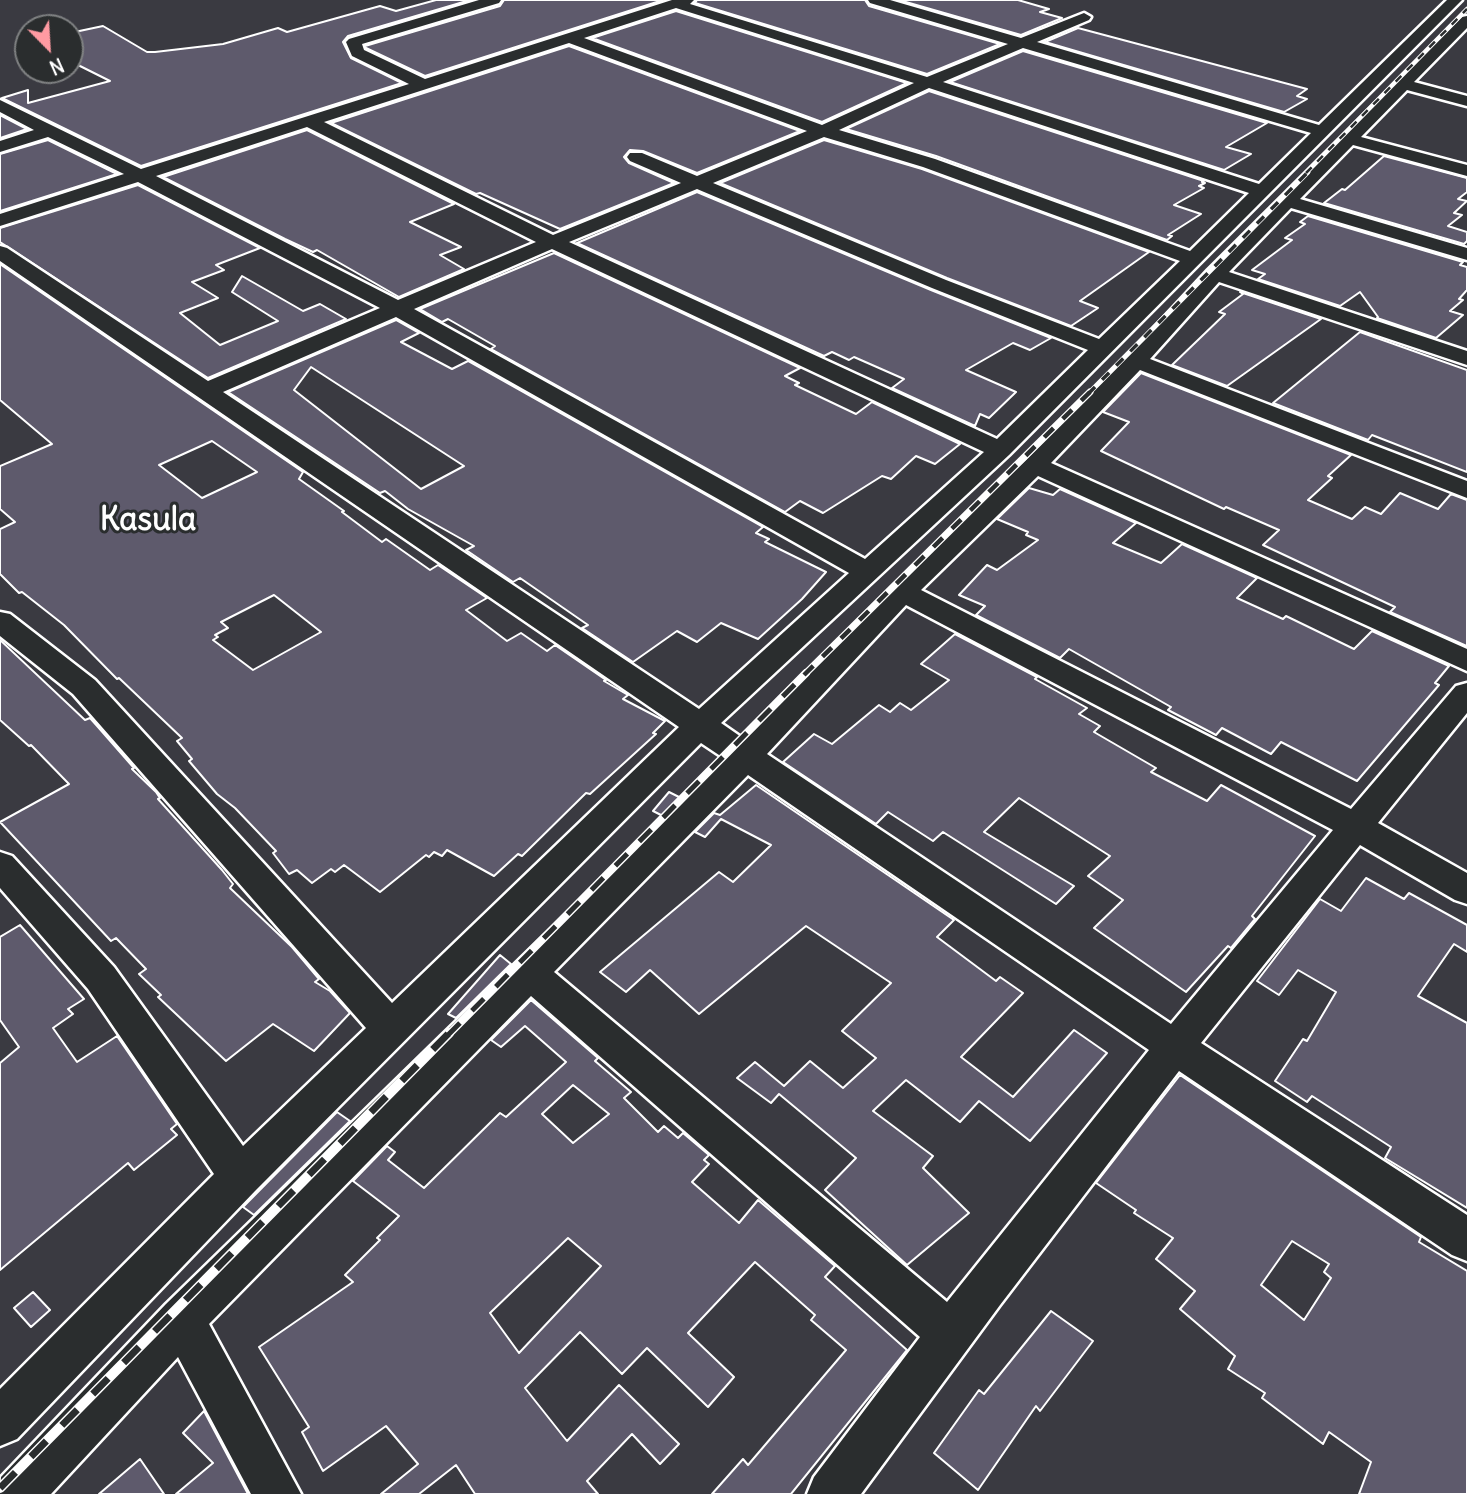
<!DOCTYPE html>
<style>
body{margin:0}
#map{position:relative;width:1467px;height:1494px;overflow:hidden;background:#3a3a41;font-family:Delius,sans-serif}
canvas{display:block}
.north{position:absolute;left:14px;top:14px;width:70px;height:70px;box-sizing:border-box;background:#2a2d2e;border:2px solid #7f8182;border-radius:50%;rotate:156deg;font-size:19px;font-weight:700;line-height:28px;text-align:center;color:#fff}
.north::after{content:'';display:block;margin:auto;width:24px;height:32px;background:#ff9aa2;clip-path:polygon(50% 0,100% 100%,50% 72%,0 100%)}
</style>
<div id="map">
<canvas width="1467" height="1494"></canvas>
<div class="north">N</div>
</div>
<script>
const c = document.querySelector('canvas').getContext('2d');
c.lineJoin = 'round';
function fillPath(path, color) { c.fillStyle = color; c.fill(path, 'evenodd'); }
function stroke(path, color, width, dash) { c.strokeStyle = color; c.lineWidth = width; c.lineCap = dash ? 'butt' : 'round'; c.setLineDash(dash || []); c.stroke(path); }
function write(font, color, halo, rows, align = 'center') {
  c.font = font + ' Delius,sans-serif'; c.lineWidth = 6; c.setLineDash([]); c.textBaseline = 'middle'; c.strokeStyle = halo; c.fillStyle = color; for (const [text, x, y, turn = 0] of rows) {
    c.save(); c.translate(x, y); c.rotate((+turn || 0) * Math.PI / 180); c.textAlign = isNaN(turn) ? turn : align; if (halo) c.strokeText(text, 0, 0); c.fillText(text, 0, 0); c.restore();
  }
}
const building = new Path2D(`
 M436 0H470L348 36 343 42 351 58 402 83 141 166 2 98 28 90V103L110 81 70 61V50L78 48 70 44V33L103 26 147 52H155L223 44 278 28 287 32 380 6 396 11Z
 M504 0H663L425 76 366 48 365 46 500 6Z
 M697 0H865L869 6 1000 44 927 74 695 3Z
 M899 0H1018L1049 9 1040 12 1062 18 1021 35Z
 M676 11 907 83 822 122 592 38Z
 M1078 28 1307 89 1297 96 1307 99 1284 112 1045 42Z
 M569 46 800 131 697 173 643 151 630 150 624 157 629 163 674 183 560 229 480 193 476 194 331 123Z
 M1023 51 1267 123 1226 147 1251 154 1224 170 950 82Z
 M929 91 1204 181 1202 182 1205 183 1199 186 1204 188 1174 205 1201 214 1168 235 1172 236 1167 240 936 156 846 129Z
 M0 115 27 129 0 138Z
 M307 130 454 204 410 222 461 247 440 255 464 269 399 297 317 250 313 252 285 239 163 177Z
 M48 140 117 174 0 211V154Z
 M824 140 922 169 1149 252 1080 301 1098 308 1071 326 947 278 720 183Z
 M1384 156 1467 178V192L1458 199 1467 201 1454 213 1462 215 1448 226 1467 232V241L1464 244 1324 203 1342 189 1345 190Z
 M138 185 260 248 216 265 224 270 192 282 218 298 180 313 220 345 278 321 232 292 242 276 303 311 320 304 346 319 208 378 0 242V228Z
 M697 192 931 290 1051 338 1030 350 1013 343 966 370 1016 392 989 418 980 414 975 426 892 388 904 379 854 357 849 360 832 352 824 356 577 243Z
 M1308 216 1463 262 1460 265 1467 267V290L1459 299 1463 300 1450 311 1463 315 1436 338 1377 318 1378 317 1360 292 1340 306 1258 279 1265 274 1252 270 1292 240 1285 238 1305 224 1300 222Z
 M554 253 800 368 785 376 799 383 795 385 856 414 872 402 960 444 935 464 916 456 891 479 882 476 823 513 800 501 785 512 491 349 495 346 448 319 442 322 420 309Z
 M0 264 303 472 299 479 344 511 342 512 382 542 386 539 430 570 438 565 487 598 466 610 507 641 521 633 547 651 555 645 606 680 604 681 628 695 623 699 665 721 653 733 656 734 590 794 586 793 522 856 518 854 494 876 447 850 442 856 434 852 429 857 426 855 380 892 344 865 335 872 331 869 312 883 297 870 289 874 273 853 276 851 235 808 217 794 189 761 192 759 177 741 182 738 119 678 117 679 64 625 22 592 19 593 0 574V529L15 522 0 509V466L52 444 0 400ZM212 441 257 472 202 498 159 465ZM274 595 321 632 253 670 213 640 218 637 215 635 228 628 221 622Z
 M1240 292 1321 319 1227 386 1172 365 1225 314 1219 312 1243 294Z
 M396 320 419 333 401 342 452 369 468 361 763 527 756 533 769 539 765 542 826 572 802 599 758 639 721 623 697 642 677 631 633 662 582 628 588 625 520 578 513 582 466 550 474 546 408 509 385 491 380 493 228 392ZM311 367 464 466 421 489 294 390Z
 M1360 332 1467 370V472L1372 435 1368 440 1273 403Z
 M1141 373 1351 455 1328 476 1332 478 1308 500 1352 519 1365 507 1381 514 1400 493 1438 509 1451 494 1467 500V646L1390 612 1395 607 1263 545 1279 530 1226 507 1224 509 1101 451 1129 422 1103 412Z
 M1029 488 1053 495 1060 489 1136 523 1113 543 1161 563 1182 544 1257 578 1237 598 1283 619 1286 616 1354 649 1372 631 1449 666 1435 683 1439 685 1357 781 1281 742 1271 754 1222 728 1216 735 1168 710 1171 707 1069 649 1060 658 976 615 985 606 959 595 987 565 997 570 1038 540 1026 535 1028 532 997 519Z
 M955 634 1037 677 1035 679 1087 708 1079 714 1100 726 1094 732 1156 768 1151 772 1207 801 1221 785 1315 836 1252 916 1255 919 1231 948 1228 946 1186 992 1094 928 1123 900 1088 876 1110 856 1019 798 984 832 1074 886 1056 904 943 832 933 841 888 812 876 824 783 762 814 734 832 744 879 705 890 712 900 703 911 710 949 680 921 664Z
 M0 640 85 720 90 718 98 727 134 768 132 769 156 792 160 798 158 799 222 870 233 884 230 888 292 947 319 979 315 982 330 991 350 1013 314 1051 273 1024 226 1061 158 997 161 995 139 974 146 969 116 938 111 941 0 822 69 784 31 745 29 746 0 720Z
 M756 785 954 920 937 937 996 981 1000 977 1023 993 961 1057 1013 1097 1074 1030 1107 1053 1030 1141 979 1101 960 1122 906 1080 873 1111 933 1156 923 1168 969 1213 907 1265 825 1190 856 1158 779 1094 771 1103 737 1078 755 1062 784 1086 810 1061 843 1088 876 1058 842 1031 891 983 806 926 699 1014 650 970 626 992 600 972 719 872 733 882 771 845 721 819 705 837 695 832 714 813 720 815Z
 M669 792 681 798 663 816 653 811Z
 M1366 878 1404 899 1409 893 1467 925V952L1454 944 1418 996 1467 1023V1208L1385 1158 1391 1147 1312 1096 1307 1102 1275 1081 1303 1039 1307 1041 1336 992 1298 970 1279 995 1257 981 1320 899 1341 911Z
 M20 925 84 999 68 1009 73 1014 53 1028 77 1062 117 1036 177 1124 171 1129 177 1135 134 1170 128 1163 0 1270V1063L19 1047 0 1020V937Z
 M500 955 511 964 456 1018 448 1014Z
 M531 1000 598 1058 595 1061 631 1092 624 1098 658 1132 664 1126 678 1138 683 1133 709 1155 704 1160 709 1164 692 1182 739 1223 758 1200 835 1266 825 1277 907 1350 791 1494H712L743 1459 748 1465 846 1350 811 1320 815 1315 755 1262 688 1333 734 1377 708 1407 647 1348 622 1374 580 1332 525 1388 567 1441 619 1385 679 1444 660 1464 632 1434 587 1481 598 1494H475L456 1465 419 1494H381L418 1464 386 1426 323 1471 302 1432 309 1427 259 1347 353 1282 345 1275 380 1240 377 1238 399 1216 353 1181 387 1146 395 1152 388 1160 424 1188 500 1113 506 1117 566 1062 525 1026 501 1047 491 1040ZM573 1085 609 1114 573 1143 542 1114ZM568 1238 601 1266 519 1353 490 1313Z
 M1180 1075 1421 1237 1419 1242 1467 1271V1494H1359L1371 1462 1329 1432 1323 1444 1262 1398 1265 1393 1228 1369 1235 1356 1180 1309 1195 1291 1156 1259 1173 1238 1134 1213 1136 1210 1096 1183ZM1292 1241 1329 1264 1324 1272 1331 1278 1304 1320 1261 1285Z
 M337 1112 350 1121 254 1215 243 1207Z
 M33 1292 50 1310 31 1327 14 1308Z
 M1051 1311 1093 1341 1040 1411 1036 1406 978 1490 934 1453 979 1390 984 1394Z
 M204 1411 248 1494H176L213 1463 183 1433Z
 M140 1459 164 1494H99Z`);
fillPath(building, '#5e5a6c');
stroke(building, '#fff', 2);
const minor = new Path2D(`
 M479 0H501L499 3 362 44 364 50 425 79 672 0H694L690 4 927 77 1008 44 870 3 868 0H890L1021 38 1084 13 1091 17 1089 20 1037 42 1319 125 1447 0H1462L1009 455 721 723 744 739 893 586 1026 460 1128 356 1208 270 1462 17 1467 16V28L1414 82 1467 96V106L1407 90 1361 137 1467 165V176L1353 145 1300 199 1467 248V260L1291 208 1229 272 1467 351V365L1219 282 1150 359 1467 481V498L1140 370 1051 463 1467 649V671L1038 476 921 590 1351 809 1456 686 1467 683V713L1378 823 1467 873V904L1455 900 1360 845 1201 1043 1467 1215V1261L1452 1255 1179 1071 1000 1305 861 1494H807L814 1477 920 1337 531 996 209 1324 301 1494H251L178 1357 51 1494H0L1 1477 166 1304 725 759 701 743 255 1191 17 1439 0 1446V1389L214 1174 88 989 0 888V852L12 856 114 967 243 1146 366 1028 73 694 0 636V612L10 614 95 680 392 1003 679 727 0 261V246L7 248 208 381 380 308 138 182 0 226V214L124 174 48 137 0 152V141L34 130 0 112V100L141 169 409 84 352 56 346 42 349 39ZM676 8 914 83 822 125 584 38ZM569 43 807 131 697 176 642 153H630L627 157 630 161 681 183 553 235 324 122ZM1023 48 1311 133 1259 184 943 82ZM929 88 1249 193 1190 251 935 159 839 130ZM307 127 536 242 398 300 156 176ZM824 137 923 167 1180 261 1099 339 946 280 713 183ZM697 189 932 288 1088 350 997 439 569 242ZM552 249 984 452 865 559 414 309ZM396 317 849 573 699 709 223 392ZM906 605 1333 830 1171 1024 767 754ZM748 775 1149 1050 947 1302 554 972Z`);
stroke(minor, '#fff', 5);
fillPath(minor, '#2a2d2e');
const railFar4 = new Path2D(`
 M1306 173 1467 9`);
const railFar3 = new Path2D(`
 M1088 394 1308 172`);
const railFar2 = new Path2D(`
 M804 675 1090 392`);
const railFar1 = new Path2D(`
 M448 1035 806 673`);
const rail = new Path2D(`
 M0 1488 449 1033`);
stroke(railFar4, '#fff', 4.5);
stroke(railFar3, '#fff', 5);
stroke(railFar2, '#fff', 7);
stroke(railFar1, '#fff', 8);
stroke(rail, '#fff', 10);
stroke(railFar4, '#2a2d2e', 2.5, [8]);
stroke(railFar3, '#2a2d2e', 3.5, [10]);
stroke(railFar2, '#2a2d2e', 4.5, [13]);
stroke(railFar1, '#2a2d2e', 5, [17]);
stroke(rail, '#2a2d2e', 7, [22]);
write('bold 32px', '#fff', '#2a2d2e', [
 ["Kasula",148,521]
]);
</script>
